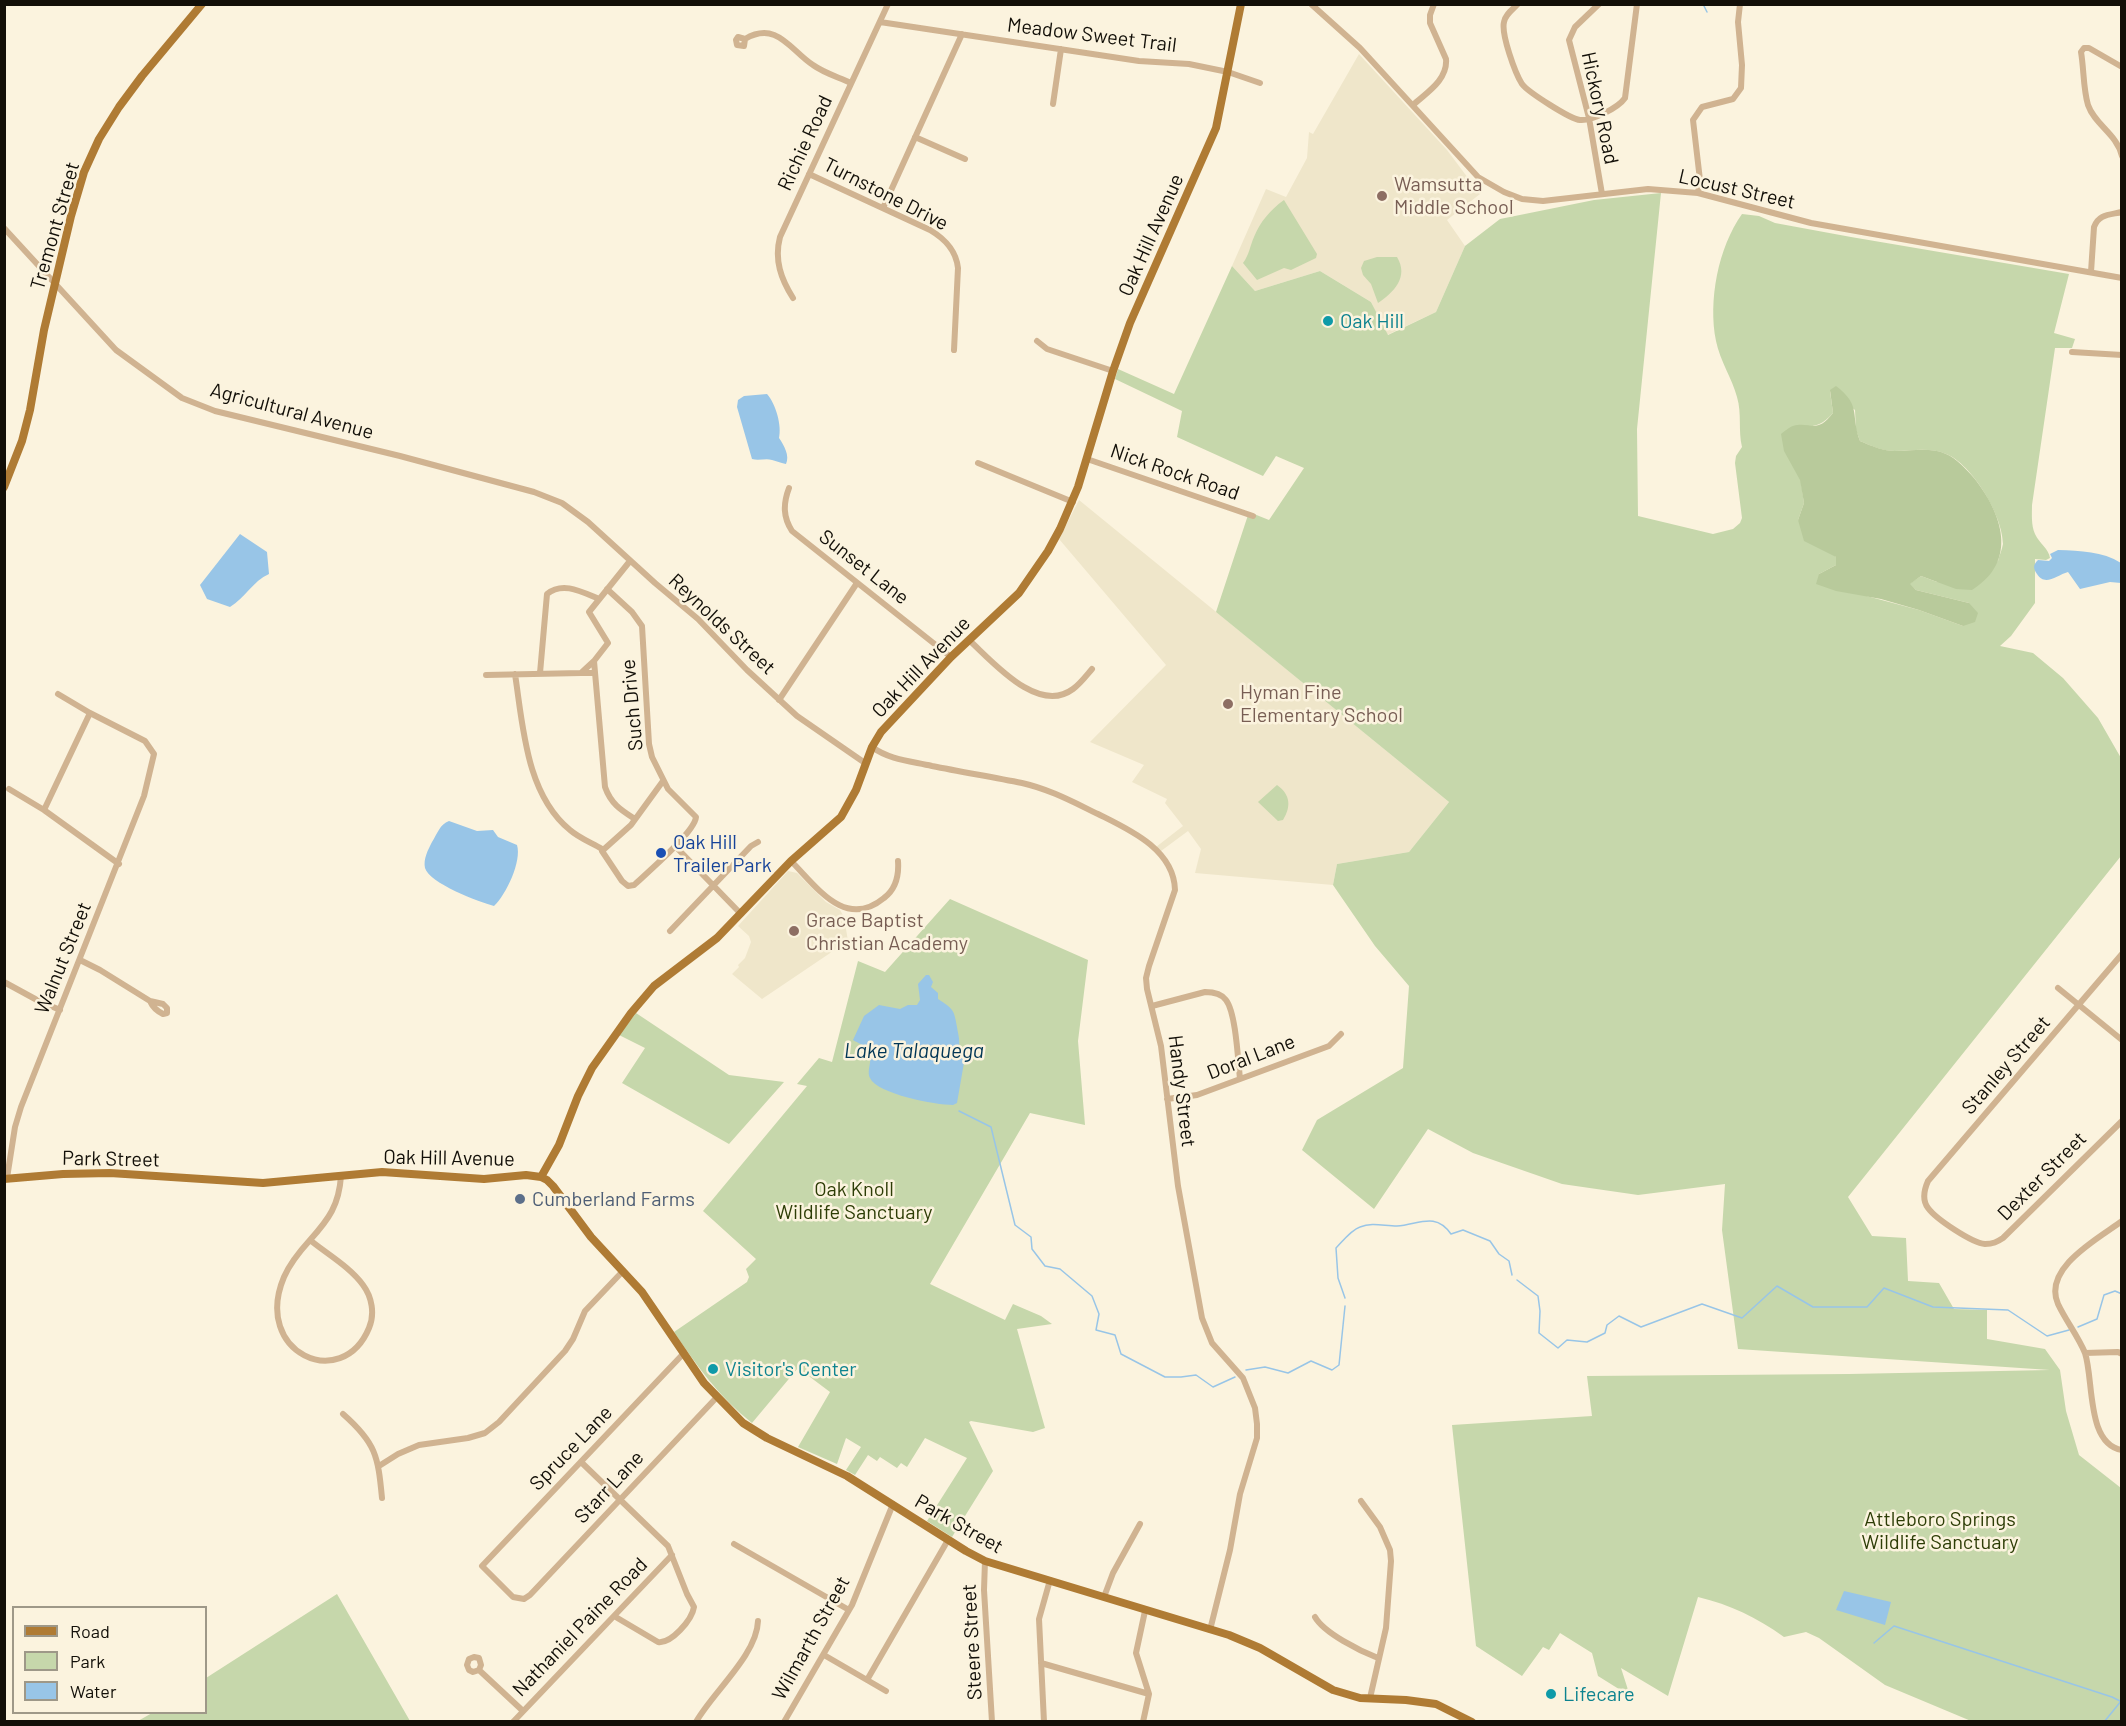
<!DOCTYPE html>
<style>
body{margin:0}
#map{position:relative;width:2126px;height:1726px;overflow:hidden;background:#fbf3de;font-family:Barlow,sans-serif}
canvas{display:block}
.frame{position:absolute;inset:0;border:6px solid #120f08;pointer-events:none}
.legend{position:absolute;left:12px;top:1606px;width:195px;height:108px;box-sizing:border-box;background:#fbf3de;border:2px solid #9e9888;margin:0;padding:8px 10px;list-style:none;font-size:18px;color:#120f08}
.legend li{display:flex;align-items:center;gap:12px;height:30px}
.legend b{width:30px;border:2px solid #9e9888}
</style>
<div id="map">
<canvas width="2126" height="1726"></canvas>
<div class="frame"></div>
<ul class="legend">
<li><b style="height:8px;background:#af7b34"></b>Road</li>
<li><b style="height:16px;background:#c6d7ab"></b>Park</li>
<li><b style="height:16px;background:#98c5e7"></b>Water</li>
</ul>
</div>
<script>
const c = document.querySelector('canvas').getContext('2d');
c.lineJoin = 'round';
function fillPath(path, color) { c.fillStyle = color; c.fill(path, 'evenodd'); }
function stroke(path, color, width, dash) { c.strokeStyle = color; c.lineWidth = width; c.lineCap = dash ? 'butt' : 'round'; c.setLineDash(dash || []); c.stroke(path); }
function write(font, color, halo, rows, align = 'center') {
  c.font = font + ' Barlow,sans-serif'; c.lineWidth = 5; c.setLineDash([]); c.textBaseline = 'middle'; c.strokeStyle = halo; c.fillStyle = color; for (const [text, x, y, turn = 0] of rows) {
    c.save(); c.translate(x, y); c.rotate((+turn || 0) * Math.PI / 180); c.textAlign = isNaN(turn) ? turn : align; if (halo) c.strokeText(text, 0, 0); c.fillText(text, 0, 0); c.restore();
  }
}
fillPath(new Path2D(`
 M1359 54 1447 150 1480 194 1447 220 1465 246 1436 312 1387 335 1371 302 1320 271 1255 291 1232 266 1266 189 1286 197 1307 158 1309 132 1313 134Z
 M1079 500 1449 802 1409 852 1337 864 1333 885 1195 873 1201 849 1188 831 1161 851 1156 847 1183 826 1165 803 1167 799 1132 782 1144 765 1090 742 1166 665 1059 539Z
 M788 871 797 873 826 902 840 910 844 917 848 941 762 999 732 974 739 967 738 965 745 958 751 942 749 936 738 926Z`), '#efe6ca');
fillPath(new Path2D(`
 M1661 193 1637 429 1638 516 1713 534 1733 529 1740 523 1742 518 1735 463 1736 456 1742 447C1738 430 1742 414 1737 397 1732 378 1720 361 1716 341 1708 301 1718 248 1742 214L1759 216 1775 223 1851 237 2069 274 2054 333 2075 339 2072 348H2055L2032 505C2032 514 2031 525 2035 534 2039 543 2049 549 2050 558L2046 560 2035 559V603L2011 636 2000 646 2033 653 2063 678 2098 718 2121 758V856L1848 1197 1872 1236 1906 1238 1908 1281 1939 1283 1954 1309 1987 1310V1339L2045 1349 2060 1370 2066 1411 2079 1455 2121 1488V1721H1971L1885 1685 1819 1638 1806 1632 1784 1637C1756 1617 1731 1605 1698 1597L1668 1696 1621 1668 1630 1696 1598 1676 1592 1653 1560 1633 1549 1650 1543 1647 1522 1676 1476 1646 1452 1425 1592 1416 1587 1376 1849 1374 2050 1370 1738 1349 1722 1230 1725 1184 1638 1195 1562 1184 1473 1153 1428 1129 1374 1209 1302 1150 1317 1120 1403 1068 1409 986 1375 946 1333 885 1337 864 1409 852 1449 802 1216 612 1249 512 1269 520 1304 468 1276 456 1263 476 1177 437 1182 411 1115 379 1118 369 1174 394 1232 266 1255 291 1320 271 1371 302 1388 335 1436 312 1465 246 1500 219 1594 200ZM1830 391 1855 410 1856 430 1860 441C1871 446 1883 451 1895 451 1913 451 1929 447 1946 454 1972 464 2003 516 2003 544 2002 550 1999 556 1998 561L1937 582 1921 576 1909 584 1916 590 1969 603 1963 626 1919 610 1863 595 1819 574 1836 565V557L1798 520 1804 503 1793 426C1811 427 1820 428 1833 413Z
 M1284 200 1317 254 1316 258 1291 270 1284 268 1257 280 1243 263C1249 255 1250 246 1254 237 1260 222 1270 210 1284 200Z
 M1377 257H1397C1409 277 1394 292 1378 303L1371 284 1363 275 1361 268 1364 261Z
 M1277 785C1291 795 1291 807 1283 820L1278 821 1258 802Z
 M950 899 1088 960 1078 1041 1085 1125 1030 1113 930 1284 1005 1320 1013 1304 1041 1316 1052 1324 1017 1329 1045 1428 1033 1432 971 1421 969 1422 993 1471 952 1537 927 1521 967 1458 925 1438 907 1467 901 1463 897 1468 880 1457 877 1461 868 1455 855 1475 846 1470 861 1447 846 1438 837 1464 798 1447 830 1392 798 1368 752 1423C720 1398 697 1366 674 1332L747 1282 749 1277 746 1269 756 1259 703 1211 807 1086 797 1084 819 1058 832 1062 858 961 885 972Z
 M636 1013 729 1075 784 1082 729 1144 622 1083 645 1048 619 1035Z
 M337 1594 410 1721H138L152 1713 206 1712V1678Z`), '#c6d7ab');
fillPath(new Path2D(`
 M1836 386C1862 406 1850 414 1860 441 1871 446 1884 451 1896 451 1913 451 1930 447 1946 454 1956 458 1967 470 1974 478 2002 513 2019 561 1972 590L1956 589 1921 576 1910 584 1916 590 1969 603 1978 613 1975 622 1963 626 1919 610 1881 599 1836 591 1816 584 1819 574 1836 565V557L1804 541 1798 520 1804 503 1800 480 1784 451 1781 434C1784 432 1789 427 1793 426 1811 421 1816 435 1833 413L1830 390Z`), '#b8ca9b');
fillPath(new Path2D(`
 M767 394C776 404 782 426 779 438 784 445 790 456 786 464 780 463 777 461 772 460 766 458 759 461 752 459L737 407 738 400 744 396Z
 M240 534 267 552 269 574C253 581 245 598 230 607L207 599 200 585Z
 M2058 550C2081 551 2102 551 2121 563V583L2110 582 2080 589 2068 572C2057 575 2045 587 2037 574 2033 568 2033 565 2038 560L2049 561 2052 558 2050 554Z
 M449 821 477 831 493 830 498 837 517 845C522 861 506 895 494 906 479 902 429 883 425 868 423 859 428 850 432 842 437 834 440 824 449 821Z
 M926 975H929L933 982 931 987 938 993V999C953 1009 954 1009 957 1027 958 1034 960 1039 959 1047L965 1057 957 1103 953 1105C936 1105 877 1094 870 1078 866 1070 874 1059 868 1051 866 1046 858 1043 853 1040L864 1016 879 1005 900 1009 908 1005H917L920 1000 918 984Z
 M1844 1591 1891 1602 1885 1625 1836 1610Z`), '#98c5e7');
stroke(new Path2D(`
 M1703 4 1707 12
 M959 1111 991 1127 1015 1225 1031 1237 1032 1249 1045 1266 1060 1269 1092 1296 1099 1314 1096 1330 1115 1335 1121 1354 1165 1377H1181L1196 1375 1213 1387 1235 1377
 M1517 1280 1538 1296 1540 1311 1539 1333 1558 1348 1567 1340 1587 1342 1605 1333 1607 1325 1619 1316 1641 1327 1702 1304 1742 1318 1777 1286 1813 1307H1867L1884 1288 1933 1307 2008 1310 2047 1336 2069 1330
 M1345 1298 1338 1278 1336 1248C1342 1242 1351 1230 1360 1227 1372 1222 1384 1226 1397 1226 1418 1225 1435 1211 1451 1234L1463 1230 1490 1241 1499 1254 1509 1261 1512 1275
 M2078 1327 2097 1319 2104 1295 2115 1291 2122 1294
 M1246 1370 1265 1367 1288 1373 1311 1361 1332 1370 1339 1365 1345 1306
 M1874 1643 1894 1626 2112 1697 2120 1701
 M2104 1722 2122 1700`), '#98c5e7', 1.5);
stroke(new Path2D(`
 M1311 4 1360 48 1478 177 1504 192 1522 199 1543 201 1648 189 1698 193 1811 223 2122 278
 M1518 4C1512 10 1505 15 1504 22 1501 34 1515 73 1522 84 1528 92 1570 119 1580 120 1592 121 1618 108 1625 98L1637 4
 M1599 4 1575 27 1569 40 1589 118 1602 194
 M880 22 1139 61 1189 64 1228 72 1260 83
 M745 39 738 37 736 40 737 45 744 46 745 39C777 20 791 51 813 65 824 73 838 77 851 83
 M2122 67 2089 48H2084L2081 52C2084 69 2083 88 2088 105 2095 125 2117 134 2122 156
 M1053 104 1061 49
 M1413 105C1426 93 1448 80 1446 59L1430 23V15L1434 4
 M915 137 965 159
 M809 174 930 230C945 239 956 250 958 268L954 350
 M1698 193 1700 180 1693 120 1702 107 1733 99 1741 88 1742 65 1738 22 1740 4
 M883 208 962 34
 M4 228 116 350 182 398 215 411 400 456 534 492 562 503 588 522 655 583 698 619 747 670 797 716 865 763
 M2091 272 2094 227C2099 214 2109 215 2122 212
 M793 298C781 279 774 260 780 237L888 4
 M1037 341 1047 349 1113 371
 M2072 352 2122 355
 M1087 459 1253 516
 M978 463 1073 502
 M789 488C783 504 783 517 792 531L951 657
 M630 561 589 612 608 643 594 661 605 787C611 804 621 810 635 819
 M607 589 632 612 642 626 649 744 652 757 668 789 696 817C695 832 647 873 634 885L628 886 622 881 602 851 631 825 663 781
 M969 640C993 662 1038 715 1073 689 1080 684 1086 676 1092 669
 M594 661 581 673H595
 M540 673 547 594C563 581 582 592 599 599
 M515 674C523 726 526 794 570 830 579 838 592 843 602 849
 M486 675 581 673
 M779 700 857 583
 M872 747C890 760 910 761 932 766 962 772 992 777 1022 783 1049 789 1073 802 1098 814 1128 829 1174 849 1175 890L1149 966 1146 978 1147 989 1161 1046 1178 1186 1202 1318 1212 1343 1243 1378 1255 1408 1257 1424V1438L1240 1494 1230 1550 1210 1630
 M9 789 44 810 119 864
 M44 810 90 713
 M675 846 741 914
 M791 861C817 887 845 930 884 898 896 889 899 875 898 861
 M670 931 751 846 758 842
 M2122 954 1928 1181C1924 1190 1922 1200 1928 1208 1936 1219 1972 1243 1985 1244 1993 1244 1997 1242 2003 1238L2122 1121
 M80 960 100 970 150 1001 163 1004 167 1008V1013L163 1014C157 1011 153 1008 150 1001
 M4 982 37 1000 60 1010
 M2058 988 2122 1040
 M1152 1006 1205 992C1213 992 1221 993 1226 1000 1236 1013 1238 1061 1240 1079
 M1167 1099 1197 1095 1329 1046 1341 1034
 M7 1178 15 1127 21 1107 144 796 154 754 145 741 90 713 58 694
 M310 1240C300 1251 290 1263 284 1277 252 1353 342 1393 369 1328 375 1314 372 1297 363 1285 350 1267 327 1254 310 1240 329 1219 339 1205 341 1176
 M684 1353 482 1566 513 1597 524 1599 530 1595 717 1397
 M2085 1353C2078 1336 2066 1321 2058 1304 2042 1268 2099 1238 2122 1221
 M2122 1354 2118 1352 2085 1353C2094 1380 2086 1444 2122 1450
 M343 1414C376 1443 378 1456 382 1498
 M581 1462 668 1546 687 1594 694 1607C692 1620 671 1644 658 1642L614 1616
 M379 1466 398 1454 419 1445 468 1438 485 1433 499 1422 565 1351 573 1339 585 1311 623 1271
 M1361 1501 1380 1527 1390 1550 1391 1561 1386 1628 1370 1698
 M734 1544 849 1610
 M985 1561 984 1590 992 1722
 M1104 1597 1113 1573 1140 1524
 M1315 1617C1324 1633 1360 1651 1378 1658
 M824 1655 886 1691
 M1041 1663 1149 1694
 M479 1670 473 1672 469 1670 467 1665 469 1659 474 1657 479 1658 481 1665 479 1670 523 1711
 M867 1680 948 1540
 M513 1722 672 1555
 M696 1722C712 1693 757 1655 758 1621
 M784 1722 852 1605 893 1504
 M1044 1722 1039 1619 1050 1580
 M1143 1722 1149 1694 1136 1653 1145 1611`), '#d0b391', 6);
stroke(new Path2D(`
 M4 487 22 441 30 410 44 330 71 216 84 172 99 139 119 107 142 76 202 4
 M541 1177 559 1145 578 1096 592 1068 631 1013 654 986 717 938 791 861 841 817 856 790 872 747 881 732 951 657 1019 593 1048 551 1060 529 1078 487 1113 371 1130 323 1216 128 1241 4
 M4 1179 63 1174 110 1173 263 1183 382 1172 484 1179 526 1175 541 1177 547 1180 553 1186 591 1237 642 1292 704 1383 743 1423 767 1438 847 1476 966 1551 985 1561 1229 1635 1260 1648 1333 1690 1360 1698 1406 1700 1436 1704 1472 1722`), '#af7b34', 8);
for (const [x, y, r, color] of [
 [1382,196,6,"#8d6e63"],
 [1328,321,6,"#0f9aa8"],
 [1228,704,6,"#8d6e63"],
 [661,853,6,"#1a4fb4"],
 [794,931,6,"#8d6e63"],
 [520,1199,6,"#5c6f8a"],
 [713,1369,6,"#0f9aa8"],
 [1551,1694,6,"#0f9aa8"]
]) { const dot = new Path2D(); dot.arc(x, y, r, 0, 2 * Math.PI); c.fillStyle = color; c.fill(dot); stroke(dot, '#fbf3de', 2); }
write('20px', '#120f08', '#fbf3de', [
 ["Meadow Sweet Trail",1092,35,7],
 ["Hickory Road",1600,108,78],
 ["Richie Road",805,143,-65],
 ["Locust Street",1737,189,13],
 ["Turnstone Drive",886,194,27],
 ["Tremont Street",55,226,-74],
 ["Oak Hill Avenue",1151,235,-66],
 ["Agricultural Avenue",292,411,15],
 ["Nick Rock Road",1175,472,19],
 ["Sunset Lane",864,567,38],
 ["Reynolds Street",722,624,43],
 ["Oak Hill Avenue",921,667,-46],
 ["Such Drive",632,705,-95],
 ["Walnut Street",63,958,-68],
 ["Doral Lane",1251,1057,-21],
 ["Stanley Street",2006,1065,-49],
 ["Handy Street",1182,1091,83],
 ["Oak Hill Avenue",449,1158,1],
 ["Park Street",111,1159,1],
 ["Dexter Street",2042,1176,-45],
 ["Spruce Lane",571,1448,-46],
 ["Starr Lane",609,1487,-47],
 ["Park Street",959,1524,30],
 ["Nathaniel Paine Road",580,1627,-46],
 ["Wilmarth Street",811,1638,-61],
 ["Steere Street",972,1642,-93]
]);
write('20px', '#785e54', '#fbf3de', [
 ["Wamsutta",1394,184],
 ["Middle School",1394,207],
 ["Hyman Fine",1240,692],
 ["Elementary School",1240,715],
 ["Grace Baptist",806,920],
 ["Christian Academy",806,943]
], 'left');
write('20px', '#0d838f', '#fbf3de', [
 ["Oak Hill",1340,321],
 ["Visitor's Center",725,1369],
 ["Lifecare",1563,1694]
], 'left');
write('20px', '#164399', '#fbf3de', [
 ["Oak Hill",673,842],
 ["Trailer Park",673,865]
], 'left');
write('20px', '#2d3d06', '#fbf3de', [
 ["Oak Knoll",854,1189],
 ["Wildlife Sanctuary",854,1212],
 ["Attleboro Springs",1940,1519],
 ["Wildlife Sanctuary",1940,1542]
]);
write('20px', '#4e5e75', '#fbf3de', [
 ["Cumberland Farms",532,1199]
], 'left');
write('italic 21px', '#003656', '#fbf3de', [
 ["Lake Talaquega",914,1051]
]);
</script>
